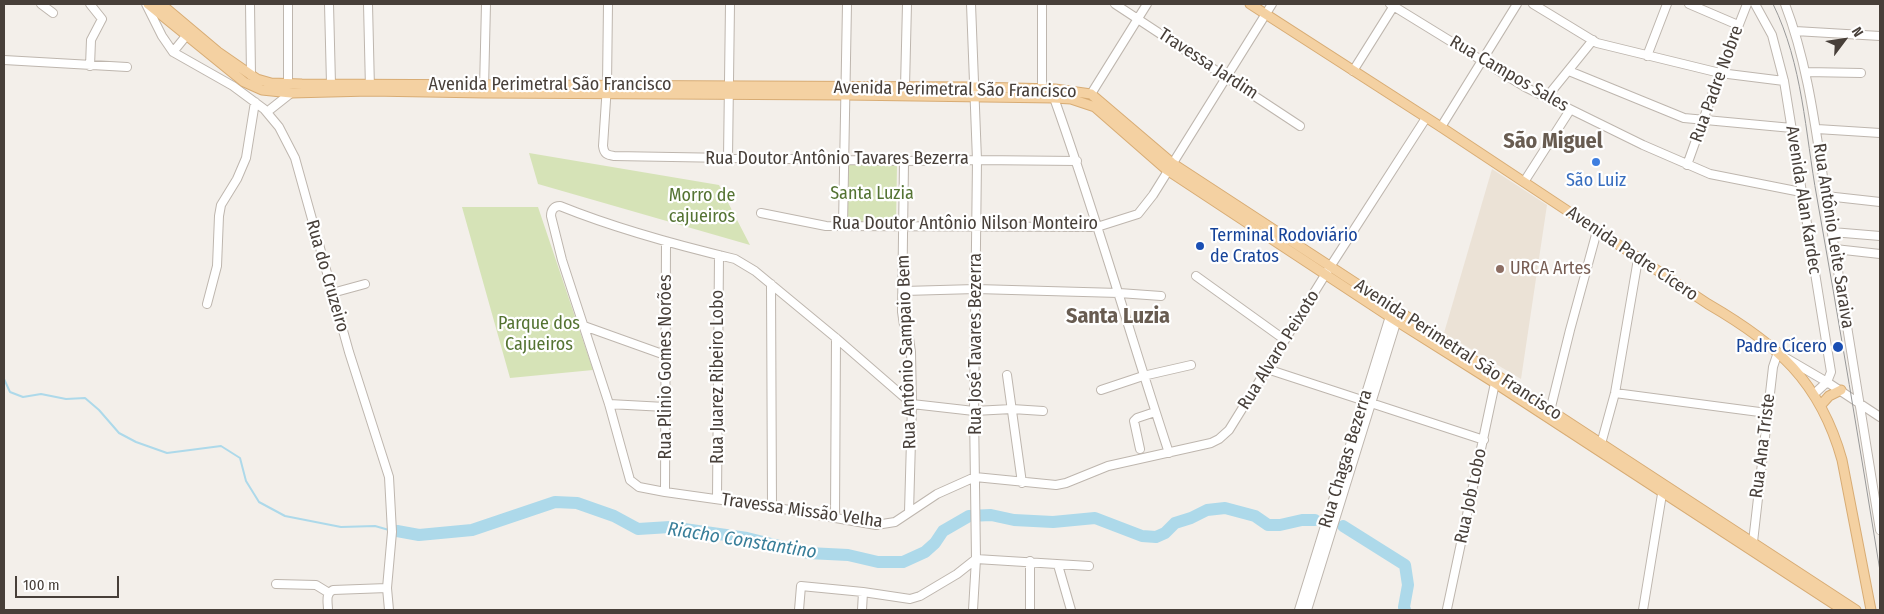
<!DOCTYPE html>
<meta charset="utf-8">
<style>
body{margin:0}
#map{position:relative;width:1884px;height:614px;overflow:hidden;background:#f3efea;font-family:"Fira Sans Condensed",sans-serif}
canvas{display:block}
.frame{position:absolute;inset:0;border:5px solid #473f39;pointer-events:none}
.north{position:absolute;left:1819px;top:15px;width:50px;height:50px;-webkit-text-stroke:4px #fff;paint-order:stroke;rotate:59deg;font-size:14px;font-weight:700;line-height:20px;text-align:center;color:#473f39}
.north::after{content:'';display:block;margin:auto;width:18px;height:22px;background:#473f39;clip-path:polygon(50% 0,100% 100%,50% 72%,0 100%)}
.scale{position:absolute;left:15px;top:576px;width:104px;height:22px;box-sizing:border-box;border:2px solid #473f39;border-top:0;padding-left:6px;font-size:15px;line-height:18px;white-space:nowrap;color:#473f39;-webkit-text-stroke:4px #fff;paint-order:stroke}
</style>
<div id="map">
<canvas width="1884" height="614"></canvas>
<div class="frame"></div>
<div class="north">N</div>
<div class="scale">100 m</div>
</div>
<script>
const c = document.querySelector('canvas').getContext('2d');
c.lineJoin = 'round';
function fillPath(path, color) { c.fillStyle = color; c.fill(path, 'evenodd'); }
function stroke(path, color, width, dash) { c.strokeStyle = color; c.lineWidth = width; c.lineCap = dash ? 'butt' : 'round'; c.setLineDash(dash || []); c.stroke(path); }
function write(font, color, halo, rows, align = 'center') {
  c.font = font + ' "Fira Sans Condensed",sans-serif'; c.lineWidth = 4.5; c.setLineDash([]); c.textBaseline = 'middle'; c.strokeStyle = halo; c.fillStyle = color; for (const [text, x, y, turn = 0] of rows) {
    c.save(); c.translate(x, y); c.rotate((+turn || 0) * Math.PI / 180); c.textAlign = isNaN(turn) ? turn : align; if (halo) c.strokeText(text, 0, 0); c.fillText(text, 0, 0); c.restore();
  }
}
fillPath(new Path2D(`
 M1492 169 1547 205 1521 379 1444 333Z`), '#ebe2d6');
fillPath(new Path2D(`
 M529 153 719 185 750 245 538 184Z
 M847 164 897 165 896 223H847Z
 M462 207H538L593 370 510 378Z`), '#d6e3b7');
stroke(new Path2D(`
 M4 379 10 392 23 397 41 394 66 399 85 398 99 410 119 433 136 442 167 453 221 446 240 458 246 481 259 502 285 516 341 527 375 526 389 530`), '#add9ea', 2);
stroke(new Path2D(`
 M1343 526 1405 565 1408 585 1404 607 1405 610
 M397 531 419 535 472 530 555 502 577 503 614 516 638 529 670 527 747 538 808 553 848 555 878 562H903L925 552 935 543 943 531 969 516 991 515 1014 520 1053 522 1095 518 1142 536 1156 537 1165 533 1175 523 1191 518 1207 510 1225 508 1255 516 1268 525H1280L1302 520H1315`), '#add9ea', 12);
const minor = new Path2D(`
 M41 4 53 13
 M90 4 102 19 91 40 90 66
 M146 4 162 36 173 52 233 86 264 109 279 127 295 158 349 352 389 477 392 532 387 588 389 610
 M250 4 251 75
 M288 4V83
 M329 4 331 84
 M368 4 370 89
 M608 4 607 85 603 146C604 154 607 155 614 156L904 161 977 160 1077 161
 M971 4 977 160 974 411 976 559 973 610
 M1115 4 1300 126
 M1390 4 1525 87 1643 145 1710 174 1801 192
 M1533 4 1597 43 1720 73 1784 81
 M1689 4 1738 25
 M1755 4 1772 35 1784 81 1831 372 1827 382 1814 394
 M1785 4C1811 72 1817 144 1829 215 1846 320 1863 425 1880 530
 M1795 31 1880 36
 M173 52 186 36
 M1647 56 1667 4
 M4 60 127 67
 M1353 71 1395 4
 M1569 71 1684 118 1792 128
 M1806 72 1861 73
 M905 87 907 4
 M1042 88V4
 M484 89 486 4
 M1055 93 1054 98C1096 215 1130 335 1169 453
 M1091 94 1147 4
 M1546 98 1593 40
 M267 112 291 93
 M1441 127 1517 4
 M1817 129 1880 133
 M728 158 730 4
 M904 161 902 312 904 325 909 338 911 352 912 404 909 512
 M1687 165 1720 73 1747 4
 M1524 182 1570 110
 M1826 196 1880 202
 M761 213 826 226 1097 227 1138 214 1153 195 1272 4
 M843 226 847 4
 M1832 232 1880 236
 M1835 249 1880 254
 M1196 276 1285 340
 M771 284 772 507
 M904 291 976 289 1119 293 1161 296
 M332 293 365 284
 M207 304 217 266 219 216 221 205 237 179 246 158 255 102
 M584 326 665 355
 M1786 358 1827 382 1880 417
 M1267 369 1484 440
 M1007 375 1022 483
 M1101 390 1143 376 1191 365
 M1615 393 1767 413
 M609 404 665 407
 M1043 411 1012 409 974 411 912 404 836 338 755 271 735 259C676 245 617 229 560 206 554 206 551 210 551 216L562 260 609 404 630 480 639 487 665 492 772 507 876 525 895 522 937 494 975 477 1056 485 1066 483 1108 466 1211 443 1219 439 1229 430 1330 267 1426 118
 M1549 415 1570 330 1597 231
 M1601 444 1615 393 1638 259
 M1140 449 1134 421 1137 418 1155 412
 M665 492 666 242
 M717 499 719 255
 M835 517 836 338
 M1753 542 1773 367 1778 352
 M1030 561V610
 M1058 565 1071 610
 M276 584 316 585 329 593
 M1447 609 1495 383
 M328 610C328 602 325 594 333 590L387 588
 M799 610 801 586 863 592 910 599 920 596 957 574 976 559 1089 566
 M862 610 863 592
 M1299 610 1391 313
 M1307 610 1399 313
 M1643 610 1663 488`);
const major = new Path2D(`
 M148 4 244 82 262 90 291 93 370 91 484 93 846 95 1054 98 1071 99 1095 107 1167 170 1390 317 1495 383 1843 610
 M161 4 218 52 257 79 271 83 302 84 975 87 1055 89 1091 94 1172 163 1856 610
 M1250 4 1441 127 1708 304C1777 344 1820 381 1842 460L1871 610
 M1821 405 1829 396 1841 390`);
stroke(minor, '#beb6ae', 10);
stroke(major, '#d8ac74', 11);
stroke(minor, '#fff', 8);
stroke(major, '#f4d1a2', 9);
stroke(new Path2D(`
 M1773 4C1803 65 1805 132 1817 198 1839 322 1860 447 1880 571`), '#989898', 1);
for (const [x, y, r, color] of [
 [1596,162,5,"#3f7fe0"],
 [1200,246,5,"#1a4fb4"],
 [1500,269,5,"#8d6e63"],
 [1838,347,6,"#1a4fb4"]
]) { const dot = new Path2D(); dot.arc(x, y, r, 0, 2 * Math.PI); c.fillStyle = color; c.fill(dot); stroke(dot, '#fff', 2); }
write('18px', '#473f39', '#fff', [
 ["Travessa Jardim",1208,64,33],
 ["Rua Campos Sales",1509,74,30],
 ["Rua Padre Nobre",1717,84,-70],
 ["Avenida Perimetral São Francisco",550,85],
 ["Avenida Perimetral São Francisco",955,90,1],
 ["Rua Doutor Antônio Tavares Bezerra",837,159],
 ["Avenida Alan Kardec",1803,200,81],
 ["Rua Doutor Antônio Nilson Monteiro",965,224],
 ["Rua Antônio Leite Saraiva",1833,236,81],
 ["Avenida Padre Cícero",1632,254,34],
 ["Rua do Cruzeiro",327,276,74],
 ["Rua José Tavares Bezerra",976,344,-90],
 ["Rua Alvaro Peixoto",1279,350,-58],
 ["Avenida Perimetral São Francisco",1458,350,33],
 ["Rua Antônio Sampaio Bem",907,352,-92],
 ["Rua Plinio Gomes Norões",666,367,-90],
 ["Rua Juarez Ribeiro Lobo",718,377,-90],
 ["Rua Ana Triste",1763,446,-83],
 ["Rua Chagas Bezerra",1346,459,-73],
 ["Rua Job Lobo",1471,496,-78],
 ["Travessa Missão Velha",802,511,8]
]);
write('18px', '#366cbe', '#fff', [
 ["São Luiz",1596,181]
]);
write('18px', '#547332', '#fff', [
 ["Santa Luzia",872,194],
 ["Morro de",702,196],
 ["cajueiros",702,217],
 ["Parque dos",539,324],
 ["Cajueiros",539,345]
]);
write('18px', '#164399', '#fff', [
 ["Terminal Rodoviário",1210,236],
 ["de Cratos",1210,257],
 ["Padre Cícero",1827,347,"right"]
], 'left');
write('18px', '#785e54', '#fff', [
 ["URCA Artes",1510,269]
], 'left');
write('italic 19px', '#387e99', '#fff', [
 ["Riacho Constantino",742,541,9]
]);
write('bold 22px', '#685c51', '#fff', [
 ["São Miguel",1553,142],
 ["Santa Luzia",1118,317]
]);
</script>
